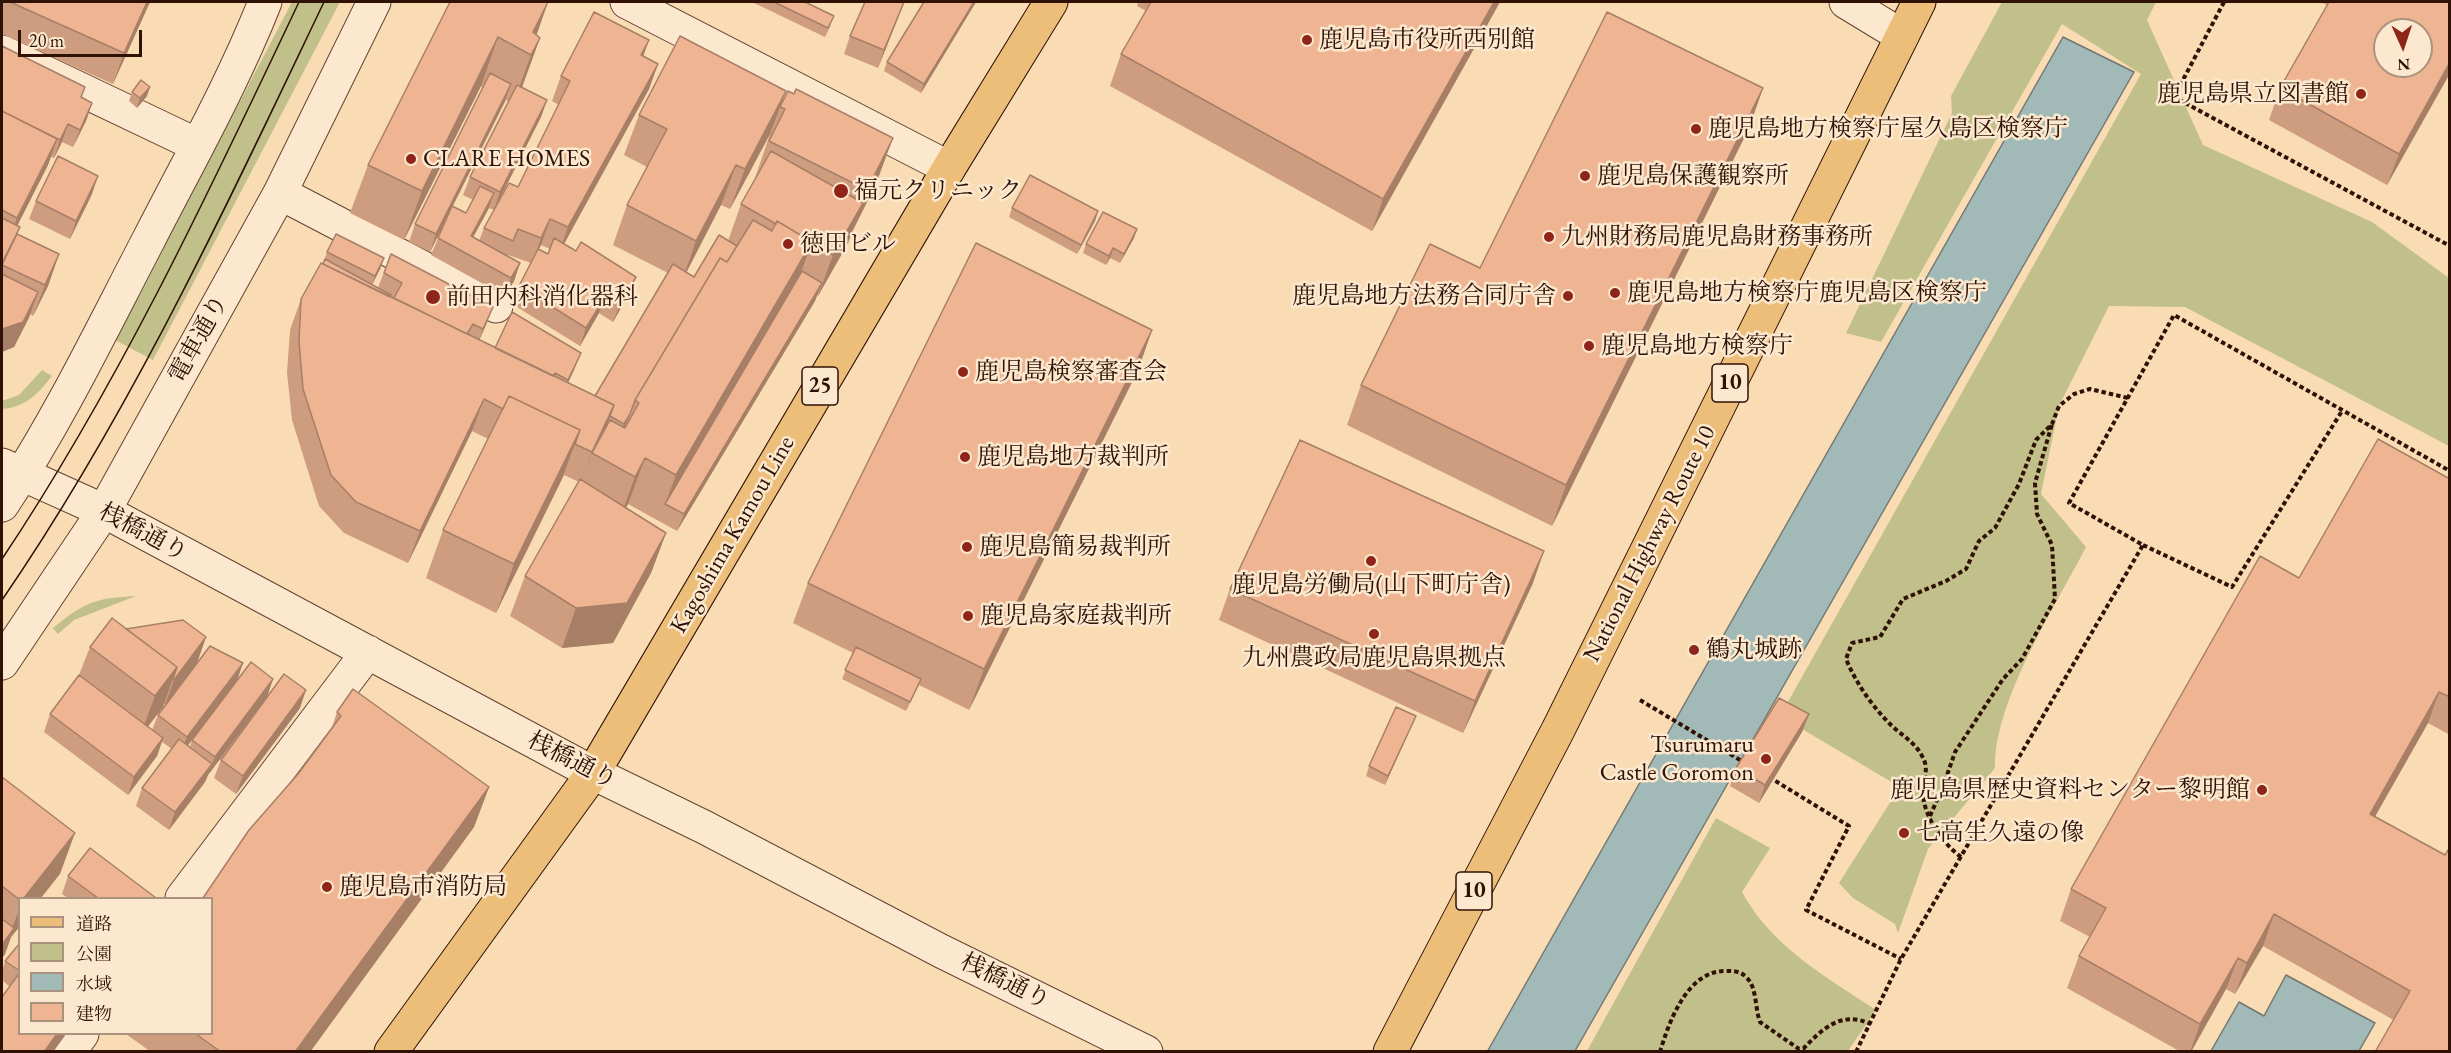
<!DOCTYPE html>
<meta charset="utf-8">
<style>
body{margin:0}
#map{position:relative;width:2451px;height:1053px;overflow:hidden;background:#f9dcb4;font-family:"EB Garamond","Noto Serif JP",serif}
canvas{display:block}
.frame{position:absolute;inset:0;border:3px solid #2f1106;pointer-events:none}
.legend{position:absolute;left:18px;top:897px;width:195px;height:138px;box-sizing:border-box;background:#fbe8ce;border:2px solid #a9927e;margin:0;padding:8px 10px;list-style:none;font-size:18px;color:#2f1106}
.legend li{display:flex;align-items:center;gap:12px;height:30px}
.legend b{width:30px;border:2px solid #a9927e}
.north{position:absolute;left:2373px;top:18px;width:60px;height:60px;box-sizing:border-box;background:#fbe8ce;border:2px solid #a9927e;border-radius:50%;rotate:177deg;font-size:16px;font-weight:700;line-height:24px;text-align:center;color:#2f1106}
.north::after{content:'';display:block;margin:auto;width:21px;height:27px;background:#8f2418;clip-path:polygon(50% 0,100% 100%,50% 72%,0 100%)}
.scale{position:absolute;left:18px;top:30px;width:124px;height:27px;box-sizing:border-box;border:3px solid #2f1106;border-top:0;padding-left:8px;font-size:18px;line-height:21px;white-space:nowrap;color:#2f1106;-webkit-text-stroke:4px #fbe8ce;paint-order:stroke}
</style>
<div id="map">
<canvas width="2451" height="1053"></canvas>
<div class="frame"></div>
<ul class="legend">
<li><b style="height:8px;background:#ecbe7a"></b>道路</li>
<li><b style="height:16px;background:#c1bf8a"></b>公園</li>
<li><b style="height:16px;background:#a1b9b7"></b>水域</li>
<li><b style="height:16px;background:#efb593"></b>建物</li>
</ul>
<div class="north">N</div>
<div class="scale">20 m</div>
</div>
<script>
const c = document.querySelector('canvas').getContext('2d');
c.lineJoin = 'round';
function fillPath(path, color) { c.fillStyle = color; c.fill(path, 'evenodd'); }
function stroke(path, color, width, dash) { c.strokeStyle = color; c.lineWidth = width; c.lineCap = dash ? 'butt' : 'round'; c.setLineDash(dash || []); c.stroke(path); }
function write(font, color, halo, rows, align = 'center') {
  c.font = font + ' "EB Garamond","Noto Serif JP",serif'; c.lineWidth = 5; c.setLineDash([]); c.textBaseline = 'middle'; c.strokeStyle = halo; c.fillStyle = color; for (const [text, x, y, turn = 0] of rows) {
    c.save(); c.translate(x, y); c.rotate((+turn || 0) * Math.PI / 180); c.textAlign = isNaN(turn) ? turn : align; if (halo) c.strokeText(text, 0, 0); c.fillText(text, 0, 0); c.restore();
  }
}
fillPath(new Path2D(`
 M292 2H340L153 360 115 340Z
 M2002 2H2156L2147 20 2203 145 2372 222 2449 278V446L2185 307 2109 306 2059 406 2041 494 2086 547C2055 607 1994 701 1995 768L1928 849 1898 933 1895 924 1853 898 1839 883 1900 787 1780 716 2141 74 2062 24 1881 342 1846 333 1952 113 1951 96Z
 M42 370 52 376C38 394 26 407 2 409V401L19 395Z
 M136 596 74 620 58 634 53 628C85 602 95 598 136 596Z
 M1716 818 1770 848 1742 892C1772 947 1825 976 1876 1010L1848 1051H1587Z`), '#c1bf8a');
const water = new Path2D(`
 M2063 37 2134 72 1575 1051 1487 1052Z
 M2286 975 2375 1023 2359 1051H2211L2239 1002 2264 1016Z`);
fillPath(water, '#a1b9b7');
stroke(water, '#737670', 1.5);
const minor = new Path2D(`
 M627 2 949 168
 M1846 2 1902 36
 M2 52 197 145
 M280 193 496 306
 M2 465 104 511 593 773 704 827 941 951 1146 1052
 M2 505C58 421 102 329 149 239 189 161 233 83 265 2
 M2 663 104 511 280 193 374 2
 M182 898 368 652
 M69 1052 82 1034`);
const major = new Path2D(`
 M391 1052 593 773 949 168 1051 2`);
const highway = new Path2D(`
 M1390 1052 1558 730 1919 2`);
stroke(minor, '#624432', 35);
stroke(major, '#2f1106', 35);
stroke(highway, '#2f1106', 35);
stroke(new Path2D(`
 M2224 2 2174 97 2450 246
 M2143 545 2232 587 2342 411
 M1640 700 1745 763
 M1769 777 1849 826 1806 910 1901 959
 M1930 816 1944 784 1955 752 2003 679 2022 659 2055 599 2052 545 2037 514 2035 483 2052 424
 M1961 857C1943 844 1922 814 1923 791 1923 778 1930 769 1922 756 1915 742 1901 735 1890 724 1872 706 1856 683 1846 659L1852 643 1880 637 1903 599 1946 581 1966 569 1979 541 1995 528 2019 484 2036 440 2052 424 2059 406 2074 394 2090 389 2128 398
 M1660 1052C1669 1021 1688 970 1726 971 1734 971 1741 971 1747 978 1757 988 1755 1009 1760 1022L1799 1049 1804 1048C1822 1029 1842 1010 1870 1024
 M1856 1052 1901 959 2143 545 2069 503 2174 315 2450 471`), '#2f1106', 4, [4.5, 3]);
stroke(minor, '#fbe8ce', 33);
stroke(major, '#ecbe7a', 33);
stroke(highway, '#ecbe7a', 33);
stroke(new Path2D(`
 M2 559C119 384 209 192 299 2
 M2 600C131 412 226 207 324 2`), '#2f1106', 1.5);
fillPath(new Path2D(`
 M2 2H150L113 84 2 34Z
 M450 2H548L536 35 540 38 522 87 547 100 541 117 494 210 489 208 473 237 479 241 484 228 518 187 559 105 552 101 561 76 649 40 643 56 658 64 649 89 564 244 629 294 613 322 599 313 580 346 512 304 519 286 531 263 508 255V256L520 263 514 281 505 296 431 255 445 222 430 252 409 242 415 224 483 88 481 86 404 240 350 213 368 165ZM506 100 508 101 470 177 463 195 473 200 466 213 452 207ZM541 245 550 249 548 254 538 250Z
 M752 2H805L831 25 825 37Z
 M924 2H976L921 93 884 71 887 62Z
 M1138 2H1500L1372 231 1110 86 1121 54 1146 11 1137 6Z
 M2321 2H2450V73L2387 185 2269 120 2280 88 2327 5Z
 M898 18 878 68 844 54 850 36Z
 M2 46 85 87 81 97 92 103 86 121 73 147 62 142 54 158 51 157 48 165 17 226 16 237 59 254 48 286 33 316 30 314 14 347 2 352Z
 M1763 88 1749 128 1552 526 1347 425 1361 385 1480 268Z
 M132 92 147 96 137 108 129 101Z
 M781 105 876 184 852 232 848 243 818 296 817 295 815 301 677 531 628 504 626 508 666 533 651 573 613 643 562 648 510 616 525 576 579 482 564 475 496 613 426 578 443 530 488 439 472 431 408 563 344 533 319 506 292 420 287 373 290 330 301 299 323 264 327 252 381 267 372 285 378 288 391 254 486 325 479 340 495 348 574 370 568 383 595 396 668 273 613 245 627 205 647 167 624 155 639 115ZM770 134 754 181 741 204 728 241 694 277 686 272 721 205 730 209Z
 M92 194 70 239 29 219 36 201Z
 M1012 208 1098 211 1095 221 1077 254 1009 217Z
 M1137 229 1134 238 1120 263 1110 258 1106 265 1083 253 1086 244Z
 M1152 330 1138 370 969 710 919 685 906 711 842 679 853 653 793 623 808 583Z
 M2450 479V735L2428 723 2375 816 2450 1052 2263 946 2235 994 2226 989 2191 1052H2181L2067 988 2079 956 2090 937 2060 921 2071 889 2299 578Z
 M1533 583 1463 733 1219 620 1230 589Z
 M126 629 206 637 197 663 165 705 164 704 163 707 148 727 152 730 158 715 237 681 188 746 190 747 192 740 273 679 267 697 300 708 236 794 214 778 221 760 264 701 208 775 205 782 169 830 136 806 142 788 172 749 162 742 157 756 128 795 44 732 50 714 79 675 90 647Z
 M337 712 489 787 474 827 310 1052H151L126 1034H212L298 774 331 730Z
 M1809 714 1802 732 1759 803 1730 786 1736 768Z
 M1412 725 1385 785 1366 776 1369 766Z
 M2 777 60 874 20 898V926L11 937 5 954 2 958Z
 M68 876 156 898H68L62 894Z
 M20 943V1034H66L53 1052H2L10 987 2 980V972L5 961Z`), '#ce9c7e');
fillPath(new Path2D(`
 M147 2H150L113 84 124 53Z
 M548 2 531 51 533 32Z
 M904 2 898 18 878 68 884 50Z
 M974 2H976L921 93 924 84Z
 M1494 2H1500L1372 231 1383 199Z
 M498 37 481 86 404 240 422 191Z
 M540 38 522 87 513 104 531 55Z
 M649 40 640 65 641 55Z
 M2450 62V73L2387 185 2399 154Z
 M658 64 649 89 559 253 568 227Z
 M511 84 505 101 430 252 436 234Z
 M150 87 147 96 137 108 140 98Z
 M1763 88 1749 128 1552 526 1566 485Z
 M786 91 770 134 730 209 745 169Z
 M547 100 541 117 494 210 500 192Z
 M92 103 86 121 73 147 80 130Z
 M68 124 62 142 54 158 60 140Z
 M893 138 876 184 852 232 848 243 818 296 833 255 861 206 867 190Z
 M57 139 48 165 8 244 17 218Z
 M736 165 721 205 682 281 696 241Z
 M98 176 92 194 70 239 76 221Z
 M494 193 488 210 464 254 471 236Z
 M1098 211 1095 221 1077 254 1081 245Z
 M550 219 541 245 532 264 541 238Z
 M20 227 10 253 2 267V263Z
 M1137 229 1134 238 1120 263 1124 254Z
 M812 242 795 289 665 504 676 475Z
 M1113 248 1110 258 1106 265 1109 256Z
 M59 254 48 286 33 316 45 285Z
 M384 258 381 267 372 285 375 276Z
 M520 263 514 281 505 296 511 278Z
 M636 277 629 294 613 322 620 304Z
 M822 283 815 301 677 531 684 514Z
 M38 292 29 318 14 347 2 352V329Z
 M606 295 599 313 580 346 586 328Z
 M493 307 486 325 476 347 483 329Z
 M1152 330 1138 370 969 710 984 669Z
 M581 353 574 370 561 398 568 380Z
 M484 399 472 431 408 563 420 531Z
 M614 405 603 437 592 453 581 484 592 452Z
 M630 414 623 431 617 442 624 424Z
 M580 430 562 479 496 613 514 564Z
 M645 458 628 504 618 523 635 477Z
 M666 533 651 573 613 643 562 648 576 608Z
 M1544 551 1533 583 1463 733 1475 701Z
 M206 637 197 663 165 705 174 680Z
 M243 663 237 681 180 755 187 737Z
 M177 667 163 707 140 736 155 696Z
 M273 679 267 697 208 775 205 782 169 830 175 812 212 764 215 757Z
 M306 690 300 708 236 794 243 776Z
 M2439 692 2428 723 2359 845 2370 814Z
 M1809 714 1802 732 1759 803 1765 785Z
 M1416 716 1412 725 1385 785 1388 776Z
 M163 738 157 756 128 795 134 777Z
 M489 787 474 827 310 1052H295Z
 M75 833 60 874 41 898H24Z
 M20 908V926L11 937 5 954 2 958V945L10 933Z
 M2274 914 2263 946 2235 994 2247 963Z
 M2238 958 2226 989 2191 1052H2190L2200 1024Z
 M57 1034H66L53 1052H44Z`), '#a77f67');
const building = new Path2D(`
 M10 2H147L124 53Z
 M450 2H548L533 32 540 38 531 55 498 37 422 191 368 165Z
 M774 2H805L834 16 828 28Z
 M865 2H904L884 50 850 36Z
 M924 2H974L924 84 887 62Z
 M1151 2H1494L1383 199 1121 54Z
 M2329 2H2450V62L2399 154 2280 88ZM2385 30H2421V66H2385Z
 M594 12 649 40 641 55 658 64 568 227 550 219 541 238 518 229 513 241 484 228 509 183 518 187 570 81 561 76Z
 M1607 12 1763 88 1566 485 1361 385 1430 244 1480 268Z
 M680 36 786 91 745 169 736 165 696 241 627 205 667 129 639 115Z
 M2 46 85 87 81 97 92 103 80 130 68 124 60 140 2 111Z
 M490 73 511 84 436 234 415 224Z
 M141 80 150 87 140 98 132 92Z
 M517 85 547 100 500 192 470 177Z
 M796 89 893 138 867 190 769 141 785 109 780 107 788 91 794 94Z
 M2 111 57 139 17 218 2 210Z
 M771 151 863 203 833 255 811 243 812 242 777 221 776 224 741 204Z
 M58 156 98 176 76 221 36 201Z
 M1030 175 1098 211 1081 245 1012 208Z
 M480 186 494 193 471 236 520 263 511 278 438 238 452 206 466 213Z
 M1103 212 1137 229 1124 254 1113 248 1109 256 1086 244Z
 M2 218 20 227 2 263Z
 M753 220 772 231 777 221 812 242 676 475 645 458 635 477 592 453 610 420 625 428 639 403 635 400 720 258 727 262Z
 M17 234 59 254 45 285 2 265Z
 M336 234 384 258 375 276 327 252Z
 M719 235 737 246 727 262 720 258 635 400 630 414 624 424 610 416 614 405 595 396 673 264 694 277Z
 M554 238 576 251 581 242 636 277 620 304 606 295 586 328 519 286 538 249 548 254Z
 M976 243 1152 330 984 669 808 583Z
 M391 254 493 307 483 329 473 324 467 334 394 298 402 283 384 273Z
 M325 259 391 295 390 297 323 264Z
 M321 263 614 405 592 452 575 444 580 430 509 396 503 409 484 399 420 531 356 502 331 475 303 389 299 341 301 299Z
 M802 271 822 283 684 514 665 504Z
 M2 274 38 292 23 322 2 329Z
 M512 312 581 353 568 380 555 373 553 376 495 348Z
 M509 396 580 430 514 564 443 530Z
 M2378 439 2450 479V697L2439 692 2370 814 2445 855 2450 847V1052H2375L2410 991 2274 914 2247 963 2238 958 2200 1024 2079 956 2106 908 2071 889 2260 556 2299 578Z
 M1300 440 1544 551 1475 701 1230 589Z
 M580 479 666 533 627 603 576 608 525 576Z
 M112 618 177 667 155 696 90 647Z
 M183 620 206 637 174 680 173 679 177 667 126 629Z
 M210 646 243 663 187 737 158 715Z
 M856 647 921 679 910 702 845 670Z
 M251 662 273 679 215 757 192 740Z
 M284 674 306 690 243 776 221 760Z
 M79 675 163 738 134 777 50 714Z
 M353 689 489 787 295 1052H221L196 1034H212V898H203L249 830 298 774 341 716 337 712Z
 M1779 698 1809 714 1765 785 1736 768Z
 M1396 707 1416 716 1388 776 1369 766Z
 M179 739 212 764 175 812 142 788Z
 M2 777 75 833 24 898H20V900L2 886Z
 M90 848 156 898H98L68 876Z
 M2 919 14 928 2 945Z
 M20 943V971L5 961Z
 M18 975 20 976V1034H57L44 1052H2V997Z`);
fillPath(building, '#efb593');
stroke(building, '#a77f67', 1.5);
for (const [x, y, r, color] of [
 [1307,40,6,"#8f2418"],
 [2361,94,6,"#8f2418"],
 [1696,129,6,"#8f2418"],
 [411,159,6,"#8f2418"],
 [1585,176,6,"#8f2418"],
 [841,191,8,"#8f2418"],
 [1549,237,6,"#8f2418"],
 [788,244,6,"#8f2418"],
 [1615,293,6,"#8f2418"],
 [1568,296,6,"#8f2418"],
 [433,297,8,"#8f2418"],
 [1589,346,6,"#8f2418"],
 [963,372,6,"#8f2418"],
 [965,457,6,"#8f2418"],
 [967,547,6,"#8f2418"],
 [1371,561,6,"#8f2418"],
 [968,616,6,"#8f2418"],
 [1374,634,6,"#8f2418"],
 [1694,650,6,"#8f2418"],
 [1766,759,6,"#8f2418"],
 [2262,790,6,"#8f2418"],
 [1904,833,6,"#8f2418"],
 [327,887,6,"#8f2418"]
]) { const dot = new Path2D(); dot.arc(x, y, r, 0, 2 * Math.PI); c.fillStyle = color; c.fill(dot); stroke(dot, '#fbe8ce', 2); }
for (const [x, y, w] of [
 [1730,383,36],
 [820,386,36],
 [1474,891,36]
]) { const box = new Path2D(); box.roundRect(x - w / 2, y - 19, w, 38, 4.5); c.fillStyle = '#fbe8ce'; c.fill(box); stroke(box, '#2f1106', 1.5); }
write('bold 22px', '#2f1106', null, [
 ["10",1730,383],
 ["25",820,386],
 ["10",1474,891]
]);
write('24px', '#2f1106', '#fbe8ce', [
 ["鹿児島市役所西別館",1319,40],
 ["鹿児島県立図書館",2349,94,"right"],
 ["鹿児島地方検察庁屋久島区検察庁",1708,129],
 ["CLARE HOMES",423,159],
 ["鹿児島保護観察所",1597,176],
 ["福元クリニック",854,191],
 ["九州財務局鹿児島財務事務所",1561,237],
 ["徳田ビル",800,244],
 ["鹿児島地方検察庁鹿児島区検察庁",1627,293],
 ["鹿児島地方法務合同庁舎",1556,296,"right"],
 ["前田内科消化器科",446,297],
 ["鹿児島地方検察庁",1601,346],
 ["鹿児島検察審査会",975,372],
 ["鹿児島地方裁判所",977,457],
 ["鹿児島簡易裁判所",979,547],
 ["鹿児島労働局(山下町庁舎)",1371,585,"center"],
 ["鹿児島家庭裁判所",980,616],
 ["鶴丸城跡",1706,650],
 ["九州農政局鹿児島県拠点",1374,658,"center"],
 ["Tsurumaru",1754,745,"right"],
 ["Castle Goromon",1754,773,"right"],
 ["鹿児島県歴史資料センター黎明館",2250,790,"right"],
 ["七高生久遠の像",1916,833],
 ["鹿児島市消防局",339,887]
], 'left');
write('24px', '#2f1106', '#fbe8ce', [
 ["電車通り",199,339,-61],
 ["桟橋通り",143,533,28],
 ["Kagoshima Kamou Line",733,535,-60],
 ["National Highway Route 10",1650,544,-63],
 ["桟橋通り",572,761,27],
 ["桟橋通り",1005,982,26]
]);
</script>
